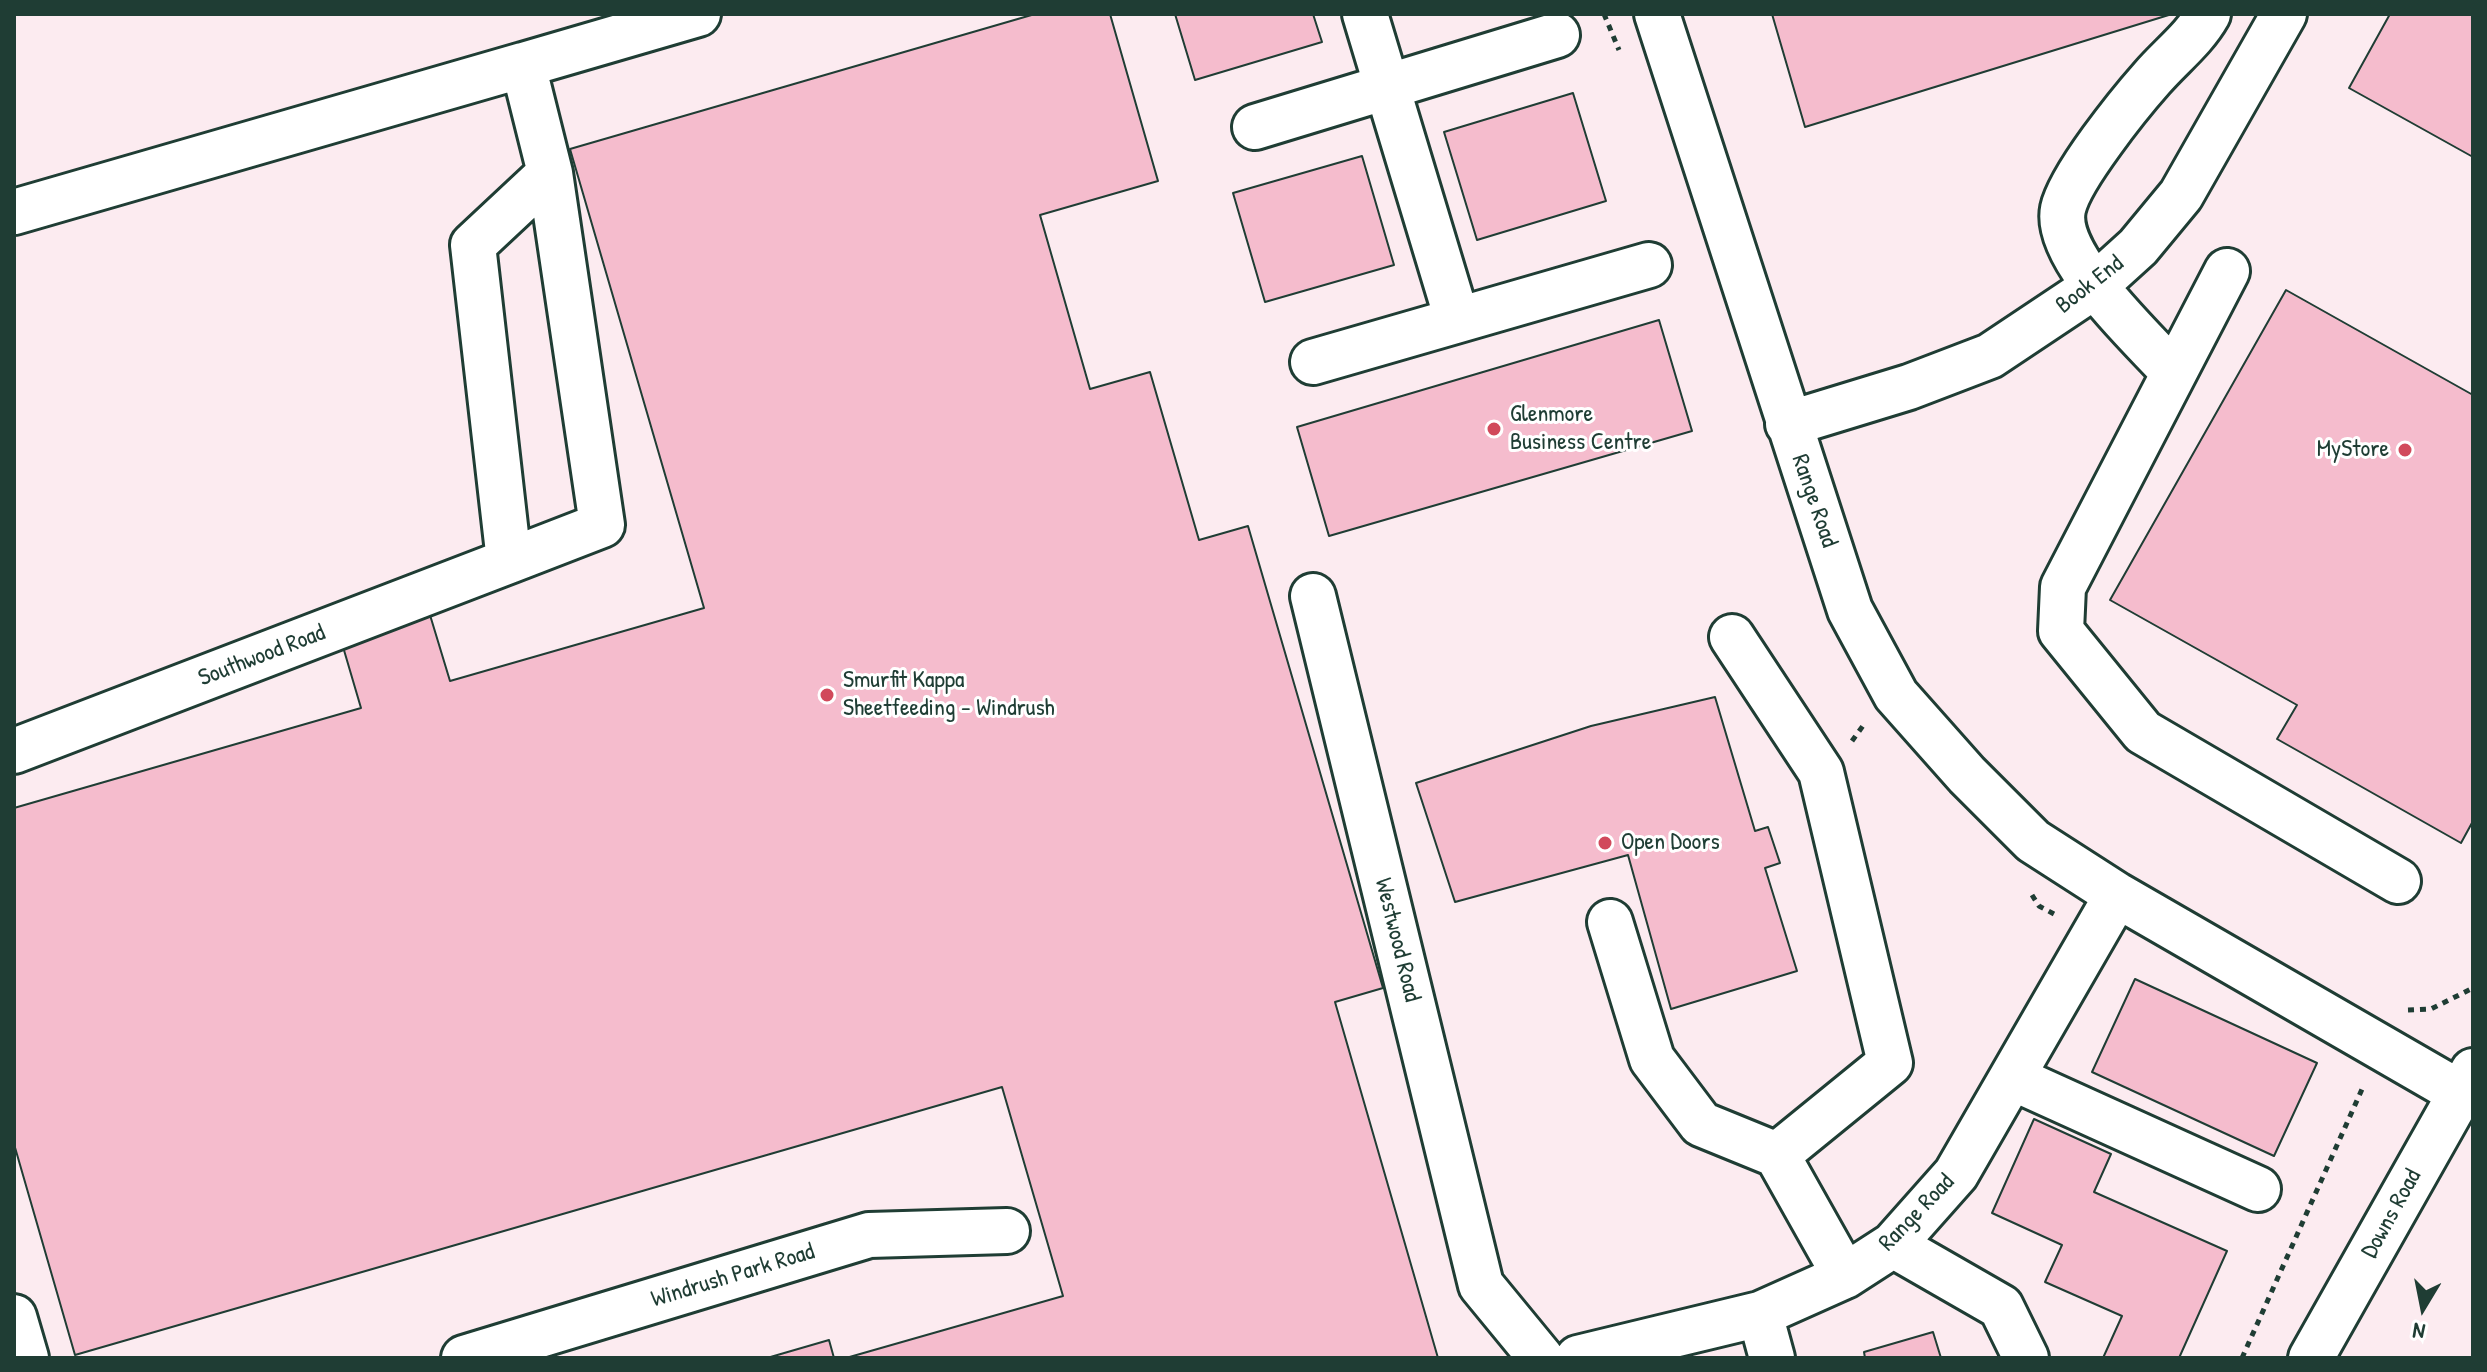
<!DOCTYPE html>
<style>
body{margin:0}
#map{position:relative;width:2487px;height:1372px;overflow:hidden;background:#fff;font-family:"Patrick Hand",sans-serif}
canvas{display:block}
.frame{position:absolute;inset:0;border:16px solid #1f3d34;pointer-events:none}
.north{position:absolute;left:2383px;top:1268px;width:80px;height:80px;-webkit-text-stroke:6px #fff;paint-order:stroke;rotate:190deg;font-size:22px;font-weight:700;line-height:32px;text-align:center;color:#1f3d34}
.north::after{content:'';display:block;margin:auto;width:28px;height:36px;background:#1f3d34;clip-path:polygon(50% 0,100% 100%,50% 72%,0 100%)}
</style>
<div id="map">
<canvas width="2487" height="1372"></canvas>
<div class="frame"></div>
<div class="north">N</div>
</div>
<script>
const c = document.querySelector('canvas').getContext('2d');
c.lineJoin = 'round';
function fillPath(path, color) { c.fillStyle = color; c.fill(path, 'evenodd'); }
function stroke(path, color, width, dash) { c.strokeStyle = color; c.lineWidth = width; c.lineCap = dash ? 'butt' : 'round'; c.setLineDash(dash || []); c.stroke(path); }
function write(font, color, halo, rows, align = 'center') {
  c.font = font + ' "Patrick Hand",sans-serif'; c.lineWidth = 6; c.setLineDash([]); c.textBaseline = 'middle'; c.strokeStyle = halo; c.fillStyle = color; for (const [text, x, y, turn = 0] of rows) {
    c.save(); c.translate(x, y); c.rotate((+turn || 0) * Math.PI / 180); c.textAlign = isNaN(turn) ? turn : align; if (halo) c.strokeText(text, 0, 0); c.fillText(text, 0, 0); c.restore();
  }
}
fillPath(new Path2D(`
 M14 14H2473V1358H14Z`), '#fcebf0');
const building = new Path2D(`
 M1035 14H1110L1158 181 1040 215 1090 389 1150 372 1199 540 1248 526 1383 988 1335 1002 1438 1358H846L1063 1296 1002 1087 75 1355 14 1144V808L361 708 341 640 430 615 450 681 704 608 570 149Z
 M1175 14H1313L1322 42 1195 80Z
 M1772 14H2172L1805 127Z
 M2390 14H2473V157L2349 88Z
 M1573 93 1606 201 1477 240 1444 132Z
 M1362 156 1394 265 1265 302 1233 193Z
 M2286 290 2473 395V821L2461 843 2277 739 2297 705 2110 600Z
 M1659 320 1692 431 1329 536 1297 427Z
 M1715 697 1755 831 1768 827 1780 863 1765 868 1797 971 1671 1009 1628 855 1455 902 1416 783 1591 726Z
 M2135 979 2317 1063 2274 1156 2092 1072Z
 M2034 1119 2111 1154 2094 1192 2227 1251 2179 1358H2103L2122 1316 2045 1282 2062 1245 1992 1213Z
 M1933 1332 1941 1358H1865L1864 1352Z
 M829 1340 834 1358H767Z`);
fillPath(building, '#f5bccd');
stroke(building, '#1f3d34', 2);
const minor = new Path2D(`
 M1365 14 1457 319
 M1657 14 1850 610 1896 695 1967 775 2033 841 2117 895 2460 1093
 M1255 127 1557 35
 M550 173 473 245 509 561 602 525 550 173 523 65 698 14
 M14 212 523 65
 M2227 271 2063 587 2061 631 2143 732 2398 881
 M1313 362 1649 265
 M2173 372C2143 338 2053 257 2063 209 2070 177 2129 104 2152 78 2171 56 2194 39 2208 14
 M1788 424 1909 387 1990 356 2095 286 2138 247 2181 195 2284 14
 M1313 596 1481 1285 1541 1358
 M1732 637 1821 772 1890 1063 1777 1155
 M14 751 509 561
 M1610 922 1652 1059 1701 1124 1777 1155 1845 1276
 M2013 1078 2258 1189
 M1893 1245 2001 1307 2026 1358
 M1760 1314 1772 1358
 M14 1317 26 1358
 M464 1358 869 1235 1007 1231
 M1578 1358 1760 1314 1845 1276 1893 1245 1956 1174 2117 895
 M2311 1358 2473 1071`);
stroke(minor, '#1f3d34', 50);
stroke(new Path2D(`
 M1604 14 1619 50
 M1852 741 1865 723
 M2032 895 2039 906 2054 914
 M2408 1010 2431 1009 2473 988
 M2242 1358 2363 1087`), '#1f3d34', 5, [6, 6]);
stroke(minor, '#fff', 44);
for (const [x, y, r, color] of [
 [1494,429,8,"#d1495b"],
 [2405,450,8,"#d1495b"],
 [827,695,8,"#d1495b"],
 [1605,843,8,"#d1495b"]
]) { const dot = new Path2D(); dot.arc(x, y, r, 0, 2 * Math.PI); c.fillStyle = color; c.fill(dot); stroke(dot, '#fff', 3); }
write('24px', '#1f3d34', '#fff', [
 ["Book End",2090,285,-38],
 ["Range Road",1814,501,71],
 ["Southwood Road",262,656,-21],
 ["Westwood Road",1397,940,76],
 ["Range Road",1917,1213,-46],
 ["Downs Road",2392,1214,-61],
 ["Windrush Park Road",733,1276,-17]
]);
write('24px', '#1f3d34', '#fff', [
 ["Glenmore",1510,415],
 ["Business Centre",1510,443],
 ["MyStore",2389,450,"right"],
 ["Smurfit Kappa",843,681],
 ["Sheetfeeding - Windrush",843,709],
 ["Open Doors",1621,843]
], 'left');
</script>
